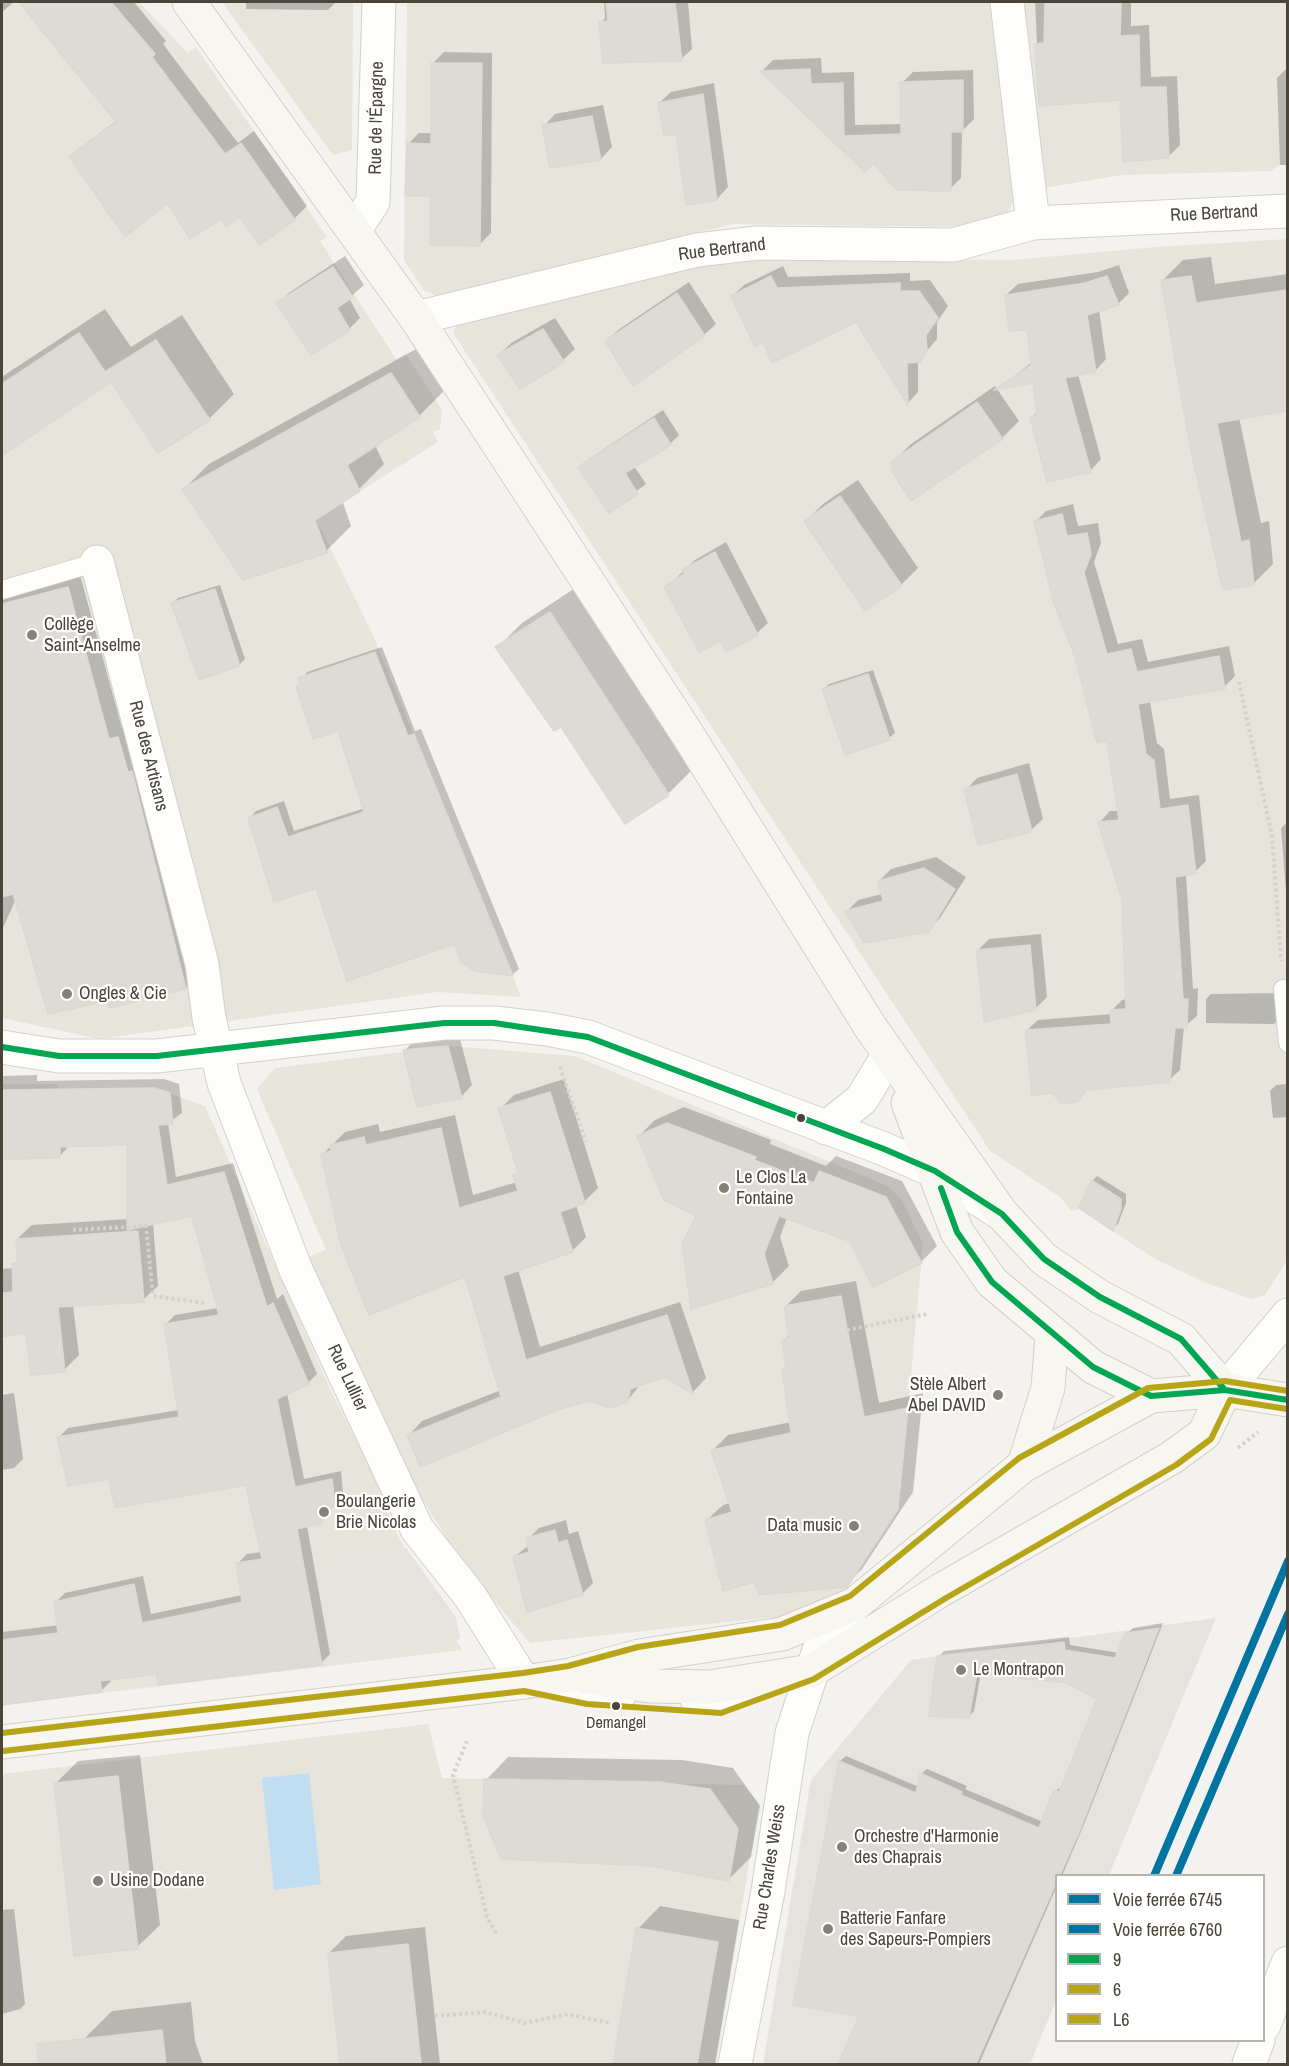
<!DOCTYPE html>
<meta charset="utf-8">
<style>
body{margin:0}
#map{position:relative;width:1289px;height:2066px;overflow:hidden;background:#f4f2ee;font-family:"Archivo Narrow",sans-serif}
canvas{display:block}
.frame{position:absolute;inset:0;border:3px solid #4b4439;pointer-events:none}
.legend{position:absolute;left:1055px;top:1874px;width:210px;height:168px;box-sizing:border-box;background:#fff;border:2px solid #b7b4b0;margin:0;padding:8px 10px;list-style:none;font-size:18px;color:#4b4439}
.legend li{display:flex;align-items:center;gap:12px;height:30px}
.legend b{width:30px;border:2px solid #b7b4b0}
</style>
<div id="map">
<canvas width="1289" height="2066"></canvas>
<div class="frame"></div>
<ul class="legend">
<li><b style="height:8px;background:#0075a1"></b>Voie ferrée 6745</li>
<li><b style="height:8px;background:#0075a1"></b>Voie ferrée 6760</li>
<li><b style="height:8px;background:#00a651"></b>9</li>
<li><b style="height:8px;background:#b7a517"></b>6</li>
<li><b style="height:8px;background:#b7a517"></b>L6</li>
</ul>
</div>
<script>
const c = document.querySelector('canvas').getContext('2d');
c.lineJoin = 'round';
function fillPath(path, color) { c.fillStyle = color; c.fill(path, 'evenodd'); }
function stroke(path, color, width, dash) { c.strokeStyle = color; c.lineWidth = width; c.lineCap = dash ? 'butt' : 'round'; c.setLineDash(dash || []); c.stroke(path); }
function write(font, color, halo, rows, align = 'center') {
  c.font = font + ' "Archivo Narrow",sans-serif'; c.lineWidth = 4.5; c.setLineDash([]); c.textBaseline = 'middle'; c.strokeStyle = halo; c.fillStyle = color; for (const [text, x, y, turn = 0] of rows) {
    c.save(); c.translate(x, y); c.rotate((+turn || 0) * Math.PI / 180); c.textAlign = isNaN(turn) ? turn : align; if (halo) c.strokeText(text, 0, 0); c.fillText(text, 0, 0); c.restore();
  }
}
fillPath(new Path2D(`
 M2 2H139L188 53 196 47 327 237 320 241 396 359 406 354 442 410 440 429 433 432 438 442 316 519 373 635 521 997 438 992 99 1039 2 1018Z
 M222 2H353L352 150 333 155Z
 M407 2H999L1014 200 1006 216 967 227 733 224 437 295 424 291 404 260Z
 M1014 2H1287V165H1278L1271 171 1122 175 1038 189Z
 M1287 239 1288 1259 1265 1295 1251 1299 1204 1282 1155 1259 1079 1209 1071 1211 1060 1197 990 1151 453 333 457 324 732 257 1012 260 1156 247Z
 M449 1046 575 1056 888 1186 902 1200 923 1244 899 1508 832 1611 530 1643 459 1559 405 1470 334 1321 308 1257 326 1250 257 1089 275 1068Z
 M2 1084H58L59 1089 154 1088 205 1106 330 1389 371 1470 399 1538 462 1650 2 1705Z
 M428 1724 442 1778 743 1785 759 1803 716 2064H2V1774Z`), '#e7e4dc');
fillPath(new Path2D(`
 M1216 1618 1109 1875 1056 1876V2000L1030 2064H763L811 1780 911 1660Z`), '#e6e2de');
fillPath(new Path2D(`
 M406 1548 456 1617 460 1639 328 1660 311 1563Z`), '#e6e3df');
fillPath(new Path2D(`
 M309 1773 321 1884 274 1890 262 1778Z`), '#c0ddf1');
fillPath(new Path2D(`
 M2 2H14L2 12Z
 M21 2H134L166 41 163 44 238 143 254 131 307 206 294 219 260 243 240 215 221 217 169 201 70 156 117 120Z
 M246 2H336L328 10 246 9Z
 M604 2H688L692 49 681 59 601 23 605 18Z
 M1035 2H1131V26L1149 25 1151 77 1177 76 1180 145 1169 156 1121 98 1040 105Z
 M444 52 492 53 491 233 480 244 431 195 408 144 419 133H433V63Z
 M821 58 822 73 854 72 855 125 903 124 902 83 913 72 973 70 974 119 962 131 961 178 950 189 873 161 865 169 762 71 773 60Z
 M1288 67V165H1280L1277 78Z
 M714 83 728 187 717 199 659 103 671 92Z
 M603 105 612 147 601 159 544 126 555 114Z
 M345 256 364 285 349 298 360 318 349 329 278 303 290 292Z
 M1211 257 1215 284 1288 274V409L1239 417 1261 523 1269 521 1273 564 1253 584 1163 280 1183 260Z
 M1119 265 1129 293 1118 304 1099 310 1106 359 1095 371 1078 374 1101 459 1090 471 1032 417 1038 411 1034 382 999 388 1032 362 1028 329 1006 295 1018 284 1098 272Z
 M783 266 788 277 910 273V281L930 280 948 306 937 322V339L918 361V392L908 403 857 320 764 341 732 296 744 285Z
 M689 282 716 324 704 335 607 341 618 330Z
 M105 309 131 347 182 315 234 394 209 419 111 380 2 454V373L3 376Z
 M555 318 575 349 563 360 521 387 499 355 511 343Z
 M416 349 444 391 419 416 375 445 384 464 359 489 342 500 351 526 326 551 184 489 209 464Z
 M995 386 1019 421 1002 438 894 461 911 444Z
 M663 410 679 435 670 444 634 466 646 484 609 511 580 468 589 459Z
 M858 480 918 568 901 585 806 521 823 504Z
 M1073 504 1078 526 1098 523 1101 543 1094 562 1118 644 1142 639 1148 662 1229 646 1235 676 1224 687 1150 701 1157 743 1164 749 1170 799 1199 795 1206 861 1195 872 1186 874 1193 989 1198 988 1197 1016 1184 1027 1180 1070 1169 1080 1089 1088 1027 1030 1038 1020 1112 1014 1111 1011 1122 1000 1127 999 1124 900 1100 822 1110 811H1119L1108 739 1076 657 1035 522 1046 511Z
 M726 542 768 623 757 633 727 650 721 639 666 588 695 560Z
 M80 575 122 728 130 725 198 975 186 988 108 999 16 899 2 930V596Z
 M220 585 245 659 239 665 172 604 178 598Z
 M575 588 693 769 668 794 626 822 561 725 497 648 522 623Z
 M382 647 415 731 421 729 519 969 512 975 476 969 456 943 317 886 250 818 256 811 284 801 294 831 365 808 339 730 297 687 307 672Z
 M873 670 895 733 889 738 823 690 829 684Z
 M1029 763 1043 819 1031 830 966 790 977 778Z
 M1288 822V918L1281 828Z
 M936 857 966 877 940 918 928 930 847 911 858 900 882 894 879 881 891 869Z
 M1041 934 1047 997 1035 1009 978 950 989 939Z
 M1277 993 1280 1018 1274 1024 1206 1023V999L1211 994Z
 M459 1035 472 1085 461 1097 405 1050 416 1039Z
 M37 1075V1081L164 1079 179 1084 182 1113 168 1123 176 1177 233 1163 277 1299 283 1294 317 1374 308 1383 287 1393 304 1479 341 1471 343 1492 320 1523 307 1526 330 1654 321 1663 157 1672 110 1678 111 1681 101 1691 2 1703V1632L59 1625 55 1603 65 1593 143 1576 151 1614 242 1595 237 1564 247 1554 262 1552 247 1483 110 1478 59 1437 68 1428 179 1410 165 1325 175 1315 218 1308 193 1214 153 1223 158 1286 143 1300 73 1305 79 1355 64 1370 27 1332 2 1336V1269L13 1268 19 1259 17 1239 32 1225 129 1219V1143L69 1146 59 1157H2V1076Z
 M564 1079 598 1188 584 1202 576 1205 586 1237 572 1251 518 1269 540 1347 680 1302 706 1378 693 1392 665 1376 642 1383 627 1401 589 1400 409 1435 422 1421 501 1390 466 1275 322 1155 345 1132 378 1124 380 1132 455 1115 473 1195 517 1182 515 1175 519 1171 500 1109 514 1095Z
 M1288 1084V1117L1273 1118 1270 1091 1276 1085Z
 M684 1107 771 1140 770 1144 826 1166 836 1156 902 1181 937 1246 921 1262 787 1218 780 1237 789 1266 772 1283 698 1215 639 1136 655 1120Z
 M1097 1176 1126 1194V1203L1118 1224 1112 1229 1092 1181Z
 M856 1281 879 1403 923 1393 913 1492 862 1569 846 1585 755 1580 707 1520 723 1505 730 1503 713 1450 728 1435 791 1422 784 1370 787 1367 783 1341 790 1334 785 1307 801 1291Z
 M14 1393 23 1459 14 1468 2 1470V1395Z
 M566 1520 569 1534 578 1531 593 1583 582 1594 514 1557 529 1545 528 1539 539 1528Z
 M1163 1623 1085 1822 1062 1876H1056V1888L979 2064H840L862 2015 795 2004 840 1761 846 1756 919 1787 921 1774 927 1769 967 1786 965 1789 1043 1822 1055 1791 1063 1786 1099 1698 1067 1681 981 1672 974 1711 969 1716 938 1657 944 1651 1069 1637 1070 1645 1119 1653 1127 1634 1133 1628Z
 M140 1755 160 1925 137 1947 55 1784 78 1761Z
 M508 1757 682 1760 733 1768 760 1806 751 1857 729 1879 486 1780Z
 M660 1906 739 1920 715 2064H614L638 1929Z
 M14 1909 25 2004 20 2009 2 2014V1910Z
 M425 1927 440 2064H342L329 1953 346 1936Z
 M191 2002 195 2041 203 2064H85L83 2040 112 2011Z`), '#0003');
const building = new Path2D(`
 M19 2H111L155 54 152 57 225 154 241 143 295 220 260 245 240 217 226 227 221 219 190 239 168 203 125 237 69 156 116 122Z
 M606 2H675L682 61 603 63 599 22 608 21Z
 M1045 2H1121L1120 36 1139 35 1140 87H1166L1169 158 1123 162 1120 100 1039 106 1035 44 1044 43Z
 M431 63H482L480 246 430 245V196H405L407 143 431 144Z
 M810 69 811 84 843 83 844 136 901 134 900 82 963 80V132H951V191L897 190 873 163 865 172 760 71Z
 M703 94 717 200 686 205 676 134 664 135 658 103Z
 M592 116 601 160 550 168 542 125Z
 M333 267 353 297 337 308 350 330 311 355 276 303Z
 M771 276 777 288 900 283V291H919L938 318 926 335 927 351 920 362 907 363 908 405 856 322 772 363 763 343 755 347 731 296Z
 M1107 276 1119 305 1087 315 1096 372 1065 378 1091 472 1047 482 1030 417 1037 415 1033 383 994 390 1031 365 1027 330 1009 331 1005 295 1085 283Z
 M1191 276 1196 303 1287 290V411L1217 423 1241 542 1249 540 1254 585 1223 590 1191 451 1161 280Z
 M677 293 705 336 633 386 605 341Z
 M543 329 564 362 520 389 497 355Z
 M79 333 105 372 156 340 210 420 158 453 111 382 2 456V384Z
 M391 373 420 417 347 465 360 491 315 520 327 553 243 580 182 489Z
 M977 402 1003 439 911 501 892 472V461Z
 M654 418 671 445 625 473 638 494 609 513 578 467Z
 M840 496 902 586 865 611 804 521Z
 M1062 514 1067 536 1087 533 1091 554 1084 573 1107 654 1131 649 1137 672 1219 656 1225 689 1138 704 1146 754 1154 760 1160 809 1188 805 1196 874 1175 877 1183 999H1188L1187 1028H1175L1170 1082 1087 1090 1077 1102 1061 1104 1053 1093 1032 1095 1025 1030 1111 1024 1110 1010 1126 1009 1122 900 1098 822 1119 820 1107 741 1097 743 1075 657 1054 604 1034 521Z
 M715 552 758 635 726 652 720 641 699 652 664 587 684 574 682 570Z
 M68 587 109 739 118 737 128 772 132 771 186 989 109 1008 107 1001 48 1014 13 894 2 897V604Z
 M215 589 240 666 199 680 171 603Z
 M550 612 669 795 625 824 561 727 554 731 495 647Z
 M375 652 408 736 414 734 513 976 475 971 461 962 455 944 347 981 316 888 274 902 248 818 277 807 288 837 364 812 338 731 313 739 296 687 300 685 298 678Z
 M868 674 890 740 845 755 822 689Z
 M1017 774 1032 832 978 845 964 789Z
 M924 868 955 889 929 932 864 943 845 911 883 901 878 881Z
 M1030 945 1036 1010 984 1022 976 950Z
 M448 1046 462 1098 417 1107 403 1050Z
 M154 1088 170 1093 173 1124 158 1125 167 1185 224 1172 267 1307 273 1303 309 1384 277 1399 295 1487 332 1479 335 1503 320 1524 297 1529 322 1665 159 1685 156 1674 100 1681 102 1692 2 1705V1640L58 1633 54 1602 134 1584 142 1623 187 1614 242 1602 236 1563 262 1559 246 1485 115 1508 109 1479 68 1486 57 1437 179 1417 164 1324 219 1315 192 1216 127 1230V1145L60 1147V1158L2 1159V1090Z
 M550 1092 585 1203 560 1212 573 1252 503 1276 526 1360 667 1315 693 1394 665 1377 630 1389 628 1402 609 1408 589 1401 560 1409 420 1467 407 1435 501 1397 465 1277 369 1315 341 1245 321 1154 331 1151 330 1145 364 1137 366 1145 441 1128 459 1208 518 1191 513 1175 518 1172 498 1108Z
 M667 1123 756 1157 754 1160 814 1183 819 1171 886 1197 922 1263 873 1287 849 1241 779 1216 764 1254 773 1284 691 1309 682 1244 696 1216 664 1200 637 1136Z
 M1091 1180 1121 1199V1209L1113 1231 1079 1208Z
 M138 1231 144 1302 58 1307 65 1372 31 1375 26 1333 2 1337V1293L13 1292 12 1264 17 1263 16 1239Z
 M841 1296 864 1417 908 1408 898 1509 847 1587 759 1595 754 1582 723 1591 705 1520 732 1512 711 1450 791 1433 782 1370 786 1369 782 1340 789 1338 784 1306Z
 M555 1530 558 1543 567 1540 583 1595 527 1612 513 1557 529 1552 526 1538Z
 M1159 1628 1080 1830 1060 1875H1056V1883L976 2064H838L859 2016 793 2005 839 1761 916 1793 920 1773 962 1792 961 1795 1039 1828 1054 1790 1059 1792 1097 1699 1067 1683 977 1673 969 1718 929 1716 937 1656 1064 1642 1065 1650 1115 1658 1125 1633Z
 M118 1776 138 1949 74 1956 54 1783Z
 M484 1779 659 1782 710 1789 738 1829 729 1881 650 1866 501 1859 483 1816Z
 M636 1928 718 1942 697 2064H613Z
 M408 1944 421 2064H340L328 1953Z
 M162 2030 166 2064H38L37 2044Z`);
fillPath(building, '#dedbd6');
stroke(building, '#dcd9d4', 1.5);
const lane = new Path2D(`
 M2 590 97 562
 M1283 989 1288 1043
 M547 1686 588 1695 626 1698
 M690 1702 721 1704 753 1692`);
const street = new Path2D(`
 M1007 2 1033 223
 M355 229 373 202 379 2
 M416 318 697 250 757 243 953 245 1033 223 1288 211
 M97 562 202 964 209 1018 224 1083 296 1270 417 1529 470 1596 524 1682
 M2 1047 59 1056H157L444 1023H494L547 1029 588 1037 884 1149 935 1171 1002 1214
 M826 1128 862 1099 889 1054
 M1225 1390 1288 1315
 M1264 2025 1288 1963
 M735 2064 768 1891 792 1733 823 1638 855 1604
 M1249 2064 1258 2040`);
const secondary = new Path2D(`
 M189 2 416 318 686 732 871 1028 1002 1214 1044 1259 1100 1297 1181 1339 1225 1390
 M908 1103 957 1232 992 1282 1093 1367 1151 1396
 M1024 1465 1048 1388 1052 1336
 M585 1677 649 1686 710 1687 811 1671 941 1590 1171 1458 1204 1434 1225 1390
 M2 1742 524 1682 570 1675 639 1656 782 1634 855 1604 1024 1465 1151 1396 1225 1390 1288 1400`);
stroke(lane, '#d2d0cb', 20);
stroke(street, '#d2d0cb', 35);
stroke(secondary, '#d3cfc5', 35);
stroke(new Path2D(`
 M1239 682 1272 836 1281 961
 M560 1067 586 1142
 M73 1230 146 1226 153 1296 205 1303
 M847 1330 927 1314
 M1238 1448 1258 1432
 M467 1741 453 1775 487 1917 496 1933
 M435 2016 485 2012 525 2023 568 2014 609 2023`), '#d3d2cc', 4, [3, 3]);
stroke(lane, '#fdfdfc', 18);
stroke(street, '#fdfdfc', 33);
stroke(secondary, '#f7f6f1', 33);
stroke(new Path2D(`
 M2 1047 59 1056H157L444 1023H494L588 1037 884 1149 935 1171 1002 1214 1044 1259 1100 1297 1181 1339 1225 1390
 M941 1188 957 1232 992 1282 1093 1367 1151 1396 1225 1390 1288 1400`), '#00a651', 6);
stroke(new Path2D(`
 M3 1751 524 1691 587 1704 721 1713 814 1679 946 1598 1176 1465 1211 1439 1230 1400 1287 1409`), '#b7a517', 6);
stroke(new Path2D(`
 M2 1733 523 1673 568 1666 638 1647 780 1625 850 1596 1019 1458 1148 1388 1225 1381 1288 1391`), '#b7a517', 6);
stroke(new Path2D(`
 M1154 1876 1288 1561`), '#0075a1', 8);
stroke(new Path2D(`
 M1176 1876 1288 1614`), '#0075a1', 8);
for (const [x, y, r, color] of [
 [32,635,6,"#868178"],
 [67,994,6,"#868178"],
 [801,1118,5,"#4b4439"],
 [724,1188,6,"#868178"],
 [998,1395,6,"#868178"],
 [324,1512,6,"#868178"],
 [854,1526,6,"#868178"],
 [961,1670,6,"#868178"],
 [616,1706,5,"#4b4439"],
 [842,1847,6,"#868178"],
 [98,1881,6,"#868178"],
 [828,1929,6,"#868178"]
]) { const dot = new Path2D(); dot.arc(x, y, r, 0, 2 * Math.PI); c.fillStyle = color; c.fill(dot); stroke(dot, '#fff', 2); }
write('16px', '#4b4439', '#fff', [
 ["Demangel",616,1724]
]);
write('18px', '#4b4439', '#fff', [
 ["Rue de l'Épargne",377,118,-89],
 ["Rue Bertrand",1214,214,-3],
 ["Rue Bertrand",722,250,-7],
 ["Rue des Artisans",148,756,76],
 ["Rue Lullier",347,1378,65],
 ["Rue Charles Weiss",770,1867,-81]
]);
write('18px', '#4b4439', '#fff', [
 ["Collège",44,625],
 ["Saint-Anselme",44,646],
 ["Ongles & Cie",79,994],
 ["Le Clos La",736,1178],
 ["Fontaine",736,1199],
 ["Stèle Albert",986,1385,"right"],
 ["Abel DAVID",986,1406,"right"],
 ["Boulangerie",336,1502],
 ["Brie Nicolas",336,1523],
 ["Data music",842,1526,"right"],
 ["Le Montrapon",973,1670],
 ["Orchestre d'Harmonie",854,1837],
 ["des Chaprais",854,1858],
 ["Usine Dodane",110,1881],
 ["Batterie Fanfare",840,1919],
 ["des Sapeurs-Pompiers",840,1940]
], 'left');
</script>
